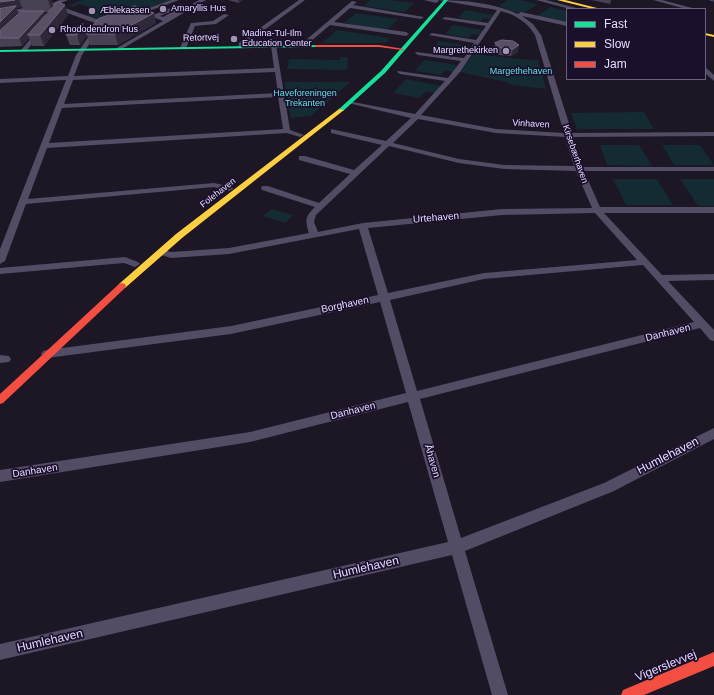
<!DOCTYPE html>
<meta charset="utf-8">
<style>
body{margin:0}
#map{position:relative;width:714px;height:695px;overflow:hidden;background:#1c1625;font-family:Arial,sans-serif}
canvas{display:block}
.legend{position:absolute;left:566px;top:8px;width:140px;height:72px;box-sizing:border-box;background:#1b102b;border:1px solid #6c6180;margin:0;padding:5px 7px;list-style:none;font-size:12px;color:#e6daff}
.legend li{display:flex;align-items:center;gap:8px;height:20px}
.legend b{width:20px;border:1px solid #6c6180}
</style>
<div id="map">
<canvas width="714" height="695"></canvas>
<ul class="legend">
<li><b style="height:5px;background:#16e098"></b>Fast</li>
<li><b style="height:5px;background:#ffcf43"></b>Slow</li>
<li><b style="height:5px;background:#f24e42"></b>Jam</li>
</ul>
</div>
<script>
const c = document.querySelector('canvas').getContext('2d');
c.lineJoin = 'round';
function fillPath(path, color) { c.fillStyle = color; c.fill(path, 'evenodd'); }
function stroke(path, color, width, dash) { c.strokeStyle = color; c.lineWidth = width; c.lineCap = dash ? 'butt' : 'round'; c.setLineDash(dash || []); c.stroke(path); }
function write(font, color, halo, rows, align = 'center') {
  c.font = font + ' Arial,sans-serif'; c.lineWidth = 3.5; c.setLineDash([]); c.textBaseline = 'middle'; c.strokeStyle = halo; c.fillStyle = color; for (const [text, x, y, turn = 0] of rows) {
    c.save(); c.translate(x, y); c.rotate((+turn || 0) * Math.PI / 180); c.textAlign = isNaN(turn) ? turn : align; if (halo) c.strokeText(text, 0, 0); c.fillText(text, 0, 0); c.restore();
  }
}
fillPath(new Path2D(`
 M83 0H171L106 23 96 19 98 18 86 16 97 12V10L80 4 72 7 68 5Z
 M370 0H390L414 3 405 12 363 6Z
 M508 0H520L538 4C518 18 519 12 498 6Z
 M550 7 567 11V22L537 16Z
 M465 10 494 15 490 19 483 18 481 22 458 18Z
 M356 13 398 19 387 30 344 23Z
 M453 25 483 30 479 35 472 34 469 38 445 34Z
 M337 30 390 38 386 43H322Z
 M439 41 471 46 467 52 459 51 456 55 431 51Z
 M473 54 530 60 538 59 546 89 511 85 506 82 460 72Z
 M340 57H348L347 70 287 69 289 59 340 60Z
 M424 60 457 65 453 72 445 71 441 75 415 71Z
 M406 79 442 86 435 93 426 92 419 98 393 93Z
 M284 82H350L311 116 291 118Z
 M644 112 654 129H577L571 113Z
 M600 145H639L652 166 607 165Z
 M662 145H700L714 165H674Z
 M613 179H657L673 205H626Z
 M680 179H714V206H698Z
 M272 209 293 215 285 223 263 216Z`), '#142b33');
fillPath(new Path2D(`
 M60 0H68L56 5 111 24 108 26 89 21 51 7 0 16V12L50 4Z
 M171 0H179L135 16 130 15Z
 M199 0H206L120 50 115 49 163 21 153 17V15L181 4 187 7ZM177 9 163 17 160 16Z
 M299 0H305L244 45 242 48H238L239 43Z
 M424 0H438L439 1 436 3Z
 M438 0C465 0 494 3 518 14L521 12 567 22V26L522 16 533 24 541 35 572 133 714 132V136L573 137 582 167H714V171H584L600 207H714V213H604L662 275 714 274V280L668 281 714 330V341L710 340 700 328 420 399 461 538 604 483 714 428V439L614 491 465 551 508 695H492L452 555 0 660V644L448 542 408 402 250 442 0 482V470L250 432 406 393 380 302 231 334 47 358 43 357 41 354 43 351 47 350 231 326 378 295 359 229 229 254 171 258 158 254 156 252 161 249 171 252 229 248 309 233C305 221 305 216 315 207L262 190 261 188 262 186H268L319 203 350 174 299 160V156H305L354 170 382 145 331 133V129L386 141 411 118 348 103V101L415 114 445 81 400 74 397 72 398 71 448 78 461 61 418 55 415 53 416 52 464 58 474 43 429 35 432 33 476 40 486 26 442 19 445 17 488 23 497 10ZM501 11C516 15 527 22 535 35L564 133 496 129 421 115 460 72ZM418 119 496 133 565 137 574 166 504 165 459 159 393 143ZM389 146 459 163 504 169 576 171 592 208 502 209 363 223 318 232 314 222 316 215ZM595 213 637 260 484 273 388 293 368 228 502 215ZM643 265 694 322 417 391 390 300 484 279Z
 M536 0H546L580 9H570Z
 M653 0H662L696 9H686Z
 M352 1 357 2 353 5 424 17 421 19 350 8 334 22 406 32 409 34 406 36 330 25 304 47H300V45Z
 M224 14 229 15 216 24 195 26 186 48 181 49 180 48 191 23 213 21Z
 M97 26 100 28 82 55 74 76 274 68 271 46 276 45 290 130 304 135 300 137 287 133 47 148 28 199 214 183 232 187 233 189 229 191 214 187 26 204 5 261 0 264V249L66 80 0 83V79L68 76 76 55 95 27ZM275 72 278 93 64 104 73 80ZM278 97 283 129 49 143 62 108Z
 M38 30 43 31 26 51H22V49Z
 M705 67 714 75V81L705 73Z
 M125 257 138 262 140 264 135 267 124 263 0 274V268Z
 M0 355 9 356 11 359 9 362 0 363Z`), '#524c65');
fillPath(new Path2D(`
 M444 0H448L385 73 343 111H339V109L381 71Z
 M319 45V47H317L0 52V50Z`), '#16e098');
fillPath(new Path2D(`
 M557 0H565L601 9H593Z
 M705 33 714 35V37L705 35Z
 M339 109 344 110 182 238 125 288H119L118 286 119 284 176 234Z`), '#ffcf43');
fillPath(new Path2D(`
 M315 45H379L404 49 402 50 379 47H315Z
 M122 283 125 284 126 286 125 288 3 403 0 404V394L119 284Z
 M714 652V666L644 695H621L623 690Z`), '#f24e42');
stroke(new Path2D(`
 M710 0 714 1`), '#4c5770', 1);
fillPath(new Path2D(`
 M0 0H51L54 7 68 15 44 46H32L29 38 22 46 0 47ZM22 7 24 11 19 14 16 8ZM44 12H50L46 16Z
 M228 0H242L239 3Z
 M591 0H611L610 4Z
 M156 23 118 45H90L87 35 80 45H70L66 35 87 34Z
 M502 40 518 52 511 56 499 55 494 50 495 43Z`), '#484053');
fillPath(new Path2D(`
 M15 0H28H19L22 7 16 8 19 14 0 34V2Z
 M48 0H51L55 10 52 12Z
 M238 0H242L239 3Z
 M65 5 68 15 44 46 40 35Z
 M44 11 47 19 28 35 29 38 22 46 19 38Z
 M154 13 156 23 118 45 115 34Z
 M83 24 87 35 80 45 77 35Z
 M519 45 518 52 511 56 513 49Z`), '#2f2839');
const building = new Path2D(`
 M0 0H15L0 2Z
 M58 2 65 5 40 35H28Z
 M16 6 0 22V9Z
 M135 6 154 13 115 34H86L98 19Z
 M22 11H44L19 38H0V31Z
 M83 24 77 35H66L70 29Z
 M502 40 513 41 519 45 513 49 501 48 495 43Z`);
fillPath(building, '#595065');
stroke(building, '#6f667e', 1);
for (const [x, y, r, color] of [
 [163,9,4,"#9f95b3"],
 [92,11,4,"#9f95b3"],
 [52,30,4,"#9f95b3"],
 [234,39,4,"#9f95b3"],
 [506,51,4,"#9f95b3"]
]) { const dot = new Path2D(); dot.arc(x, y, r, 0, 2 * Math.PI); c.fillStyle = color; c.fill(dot); stroke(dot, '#1b102b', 1.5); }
write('9px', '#e6daff', '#1b102b', [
 ["Amaryllis Hus",171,9],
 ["Æblekassen",100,11],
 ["Rhododendron Hus",60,30],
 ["Madina-Tul-Ilm",242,34],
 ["Education Center",242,44],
 ["Margrethekirken",498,51,"right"]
], 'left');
write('9px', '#e6daff', '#1b102b', [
 ["Retortvej",201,38,-1],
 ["Vinhaven",531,124,3],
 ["Kirsebærhaven",575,154,71],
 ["Folehaven",218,193,-38]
]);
write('9px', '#63e2df', '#1b102b', [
 ["Margethehaven",521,72],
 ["Haveforeningen",305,94],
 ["Trekanten",305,104]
]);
write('10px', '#e6daff', '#1b102b', [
 ["Urtehaven",436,218,-5],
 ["Borghaven",345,305,-12],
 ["Danhaven",668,333,-14],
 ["Danhaven",353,411,-14],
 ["Åhaven",432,461,74],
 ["Danhaven",35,471,-9]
]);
write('12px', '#e6daff', '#1b102b', [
 ["Humlehaven",668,456,-27],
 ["Humlehaven",366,568,-13],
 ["Humlehaven",50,641,-13],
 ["Vigerslevvej",666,666,-22]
]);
</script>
